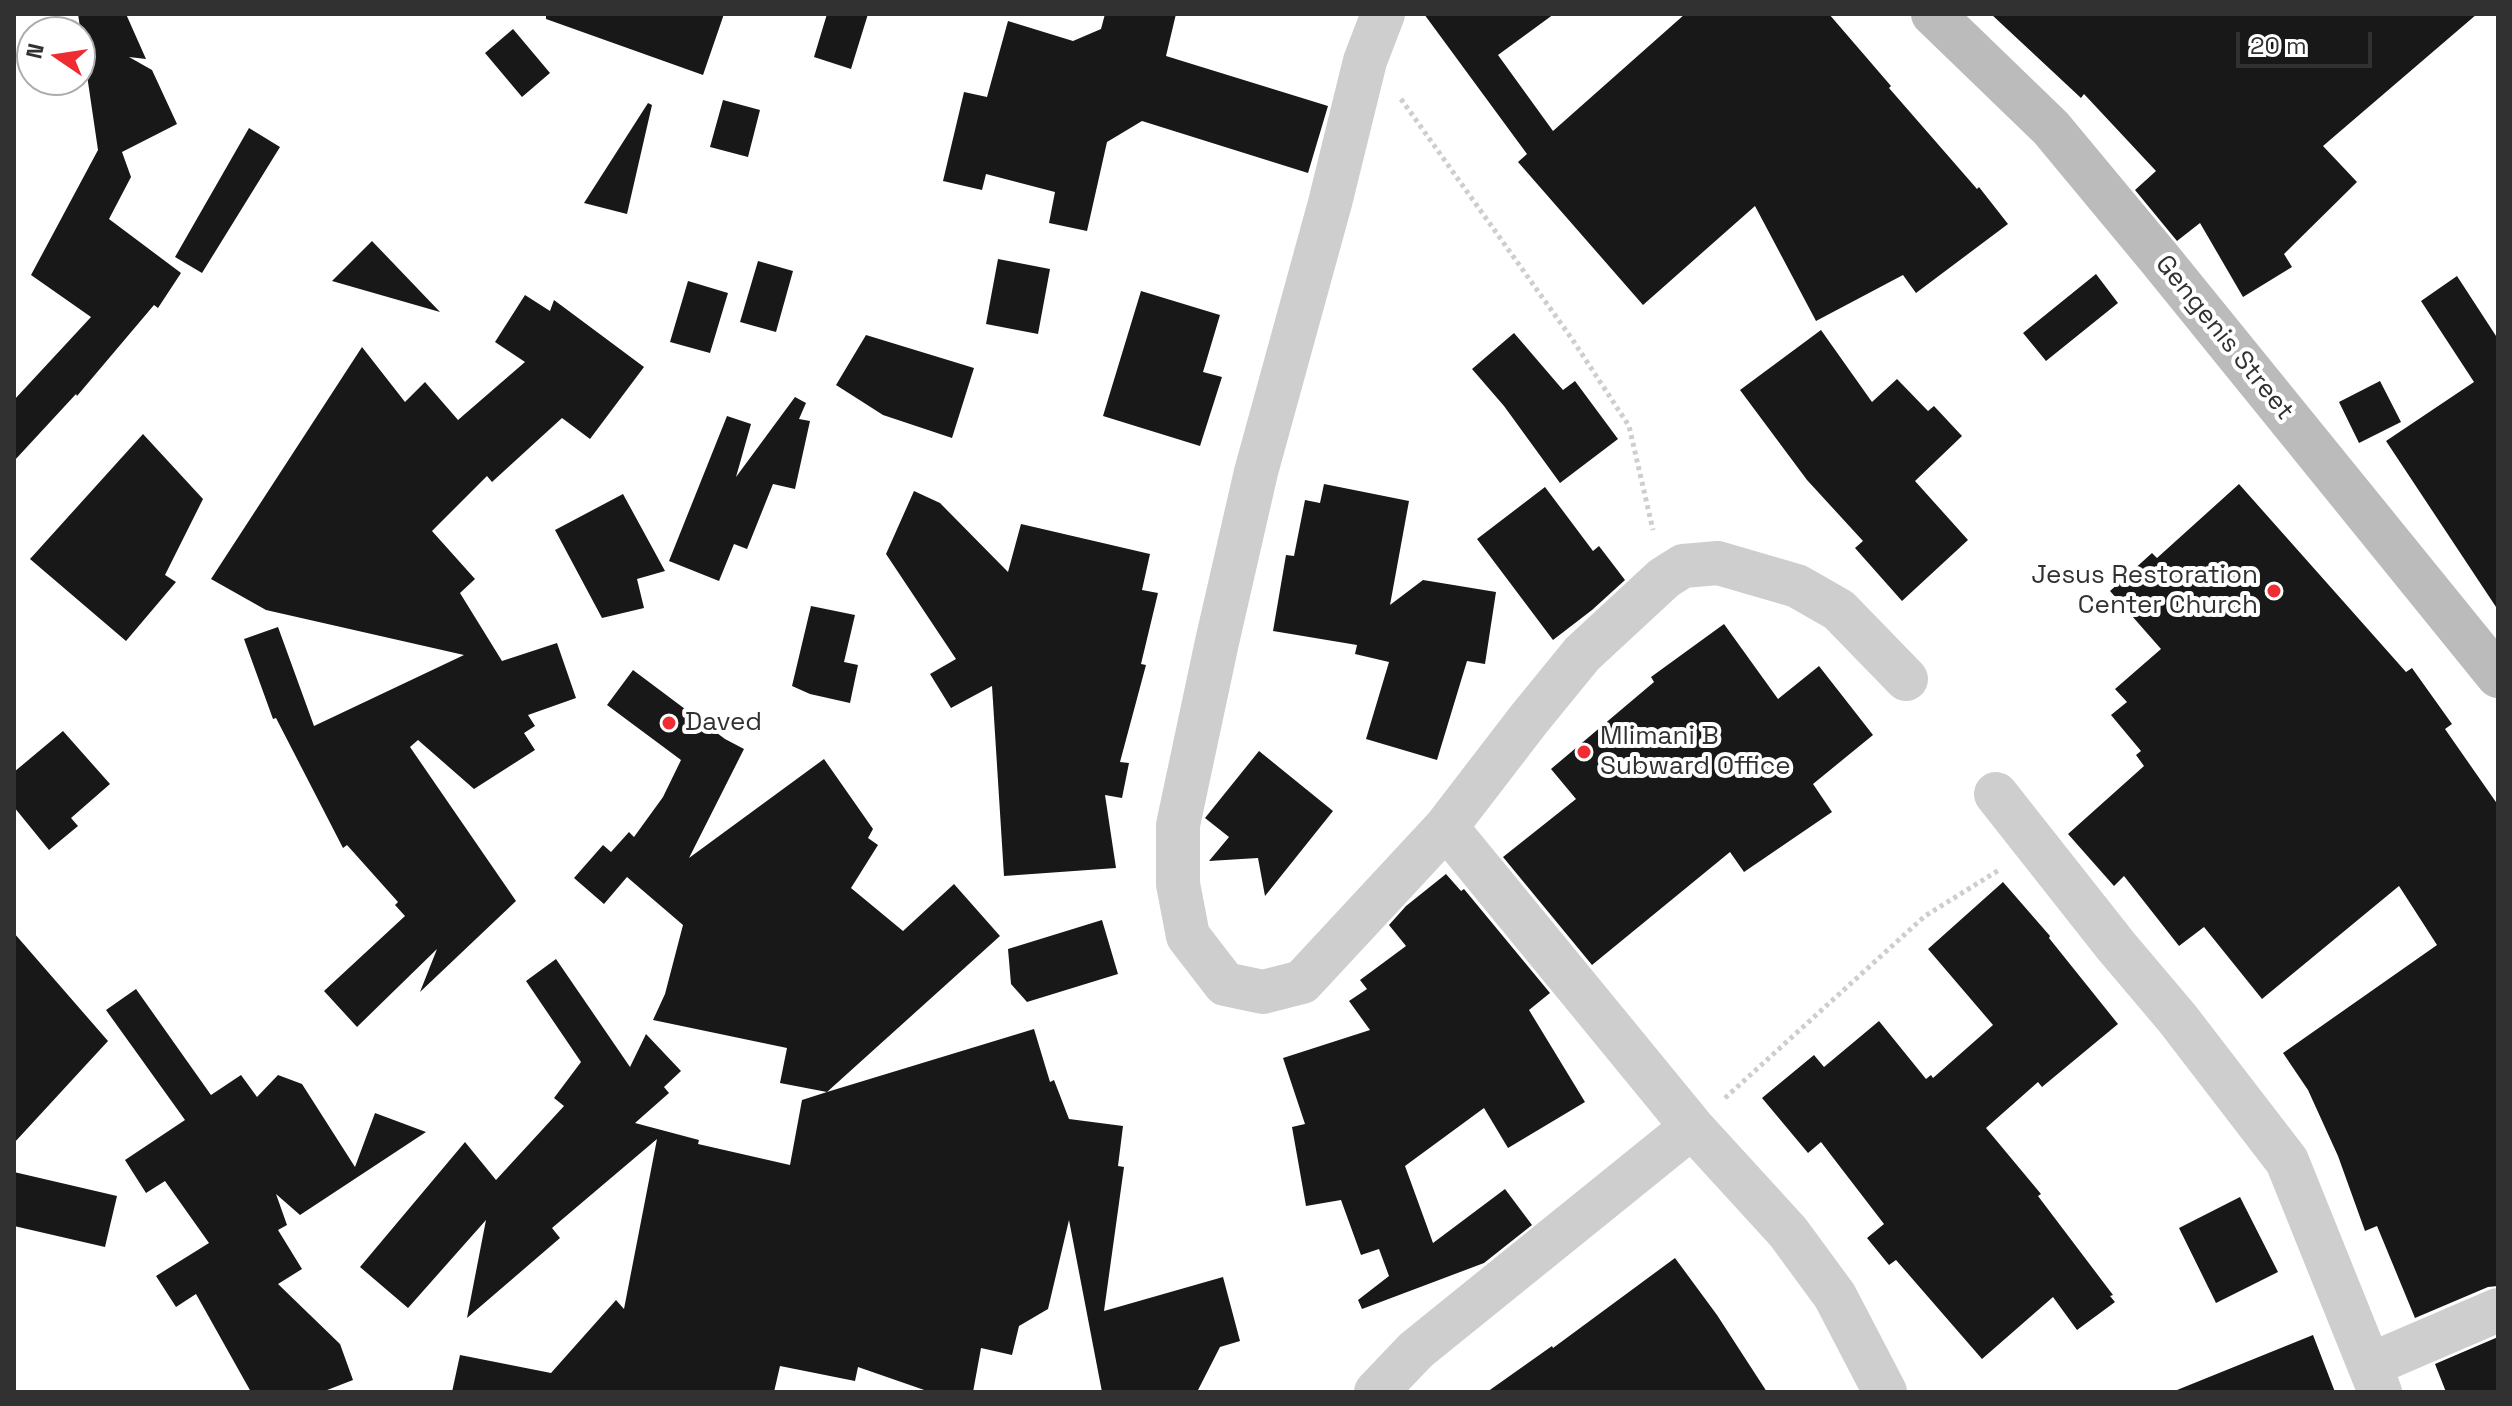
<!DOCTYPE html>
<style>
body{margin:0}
#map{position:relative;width:2512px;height:1406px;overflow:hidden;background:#fff;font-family:"Space Grotesk",sans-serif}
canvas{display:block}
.frame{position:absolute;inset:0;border:16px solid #313131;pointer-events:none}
.north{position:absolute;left:16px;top:16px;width:80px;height:80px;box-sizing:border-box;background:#fff;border:2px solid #adadad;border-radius:50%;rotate:283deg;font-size:22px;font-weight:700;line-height:32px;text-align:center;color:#313131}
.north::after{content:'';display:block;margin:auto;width:28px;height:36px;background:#ee2c32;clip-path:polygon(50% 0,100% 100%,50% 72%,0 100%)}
.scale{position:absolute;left:2236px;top:32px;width:136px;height:36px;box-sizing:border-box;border:4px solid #313131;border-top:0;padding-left:10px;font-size:24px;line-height:28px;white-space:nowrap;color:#313131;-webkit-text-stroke:6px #fff;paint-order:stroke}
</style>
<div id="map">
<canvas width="2512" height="1406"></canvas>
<div class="frame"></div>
<div class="north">N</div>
<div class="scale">20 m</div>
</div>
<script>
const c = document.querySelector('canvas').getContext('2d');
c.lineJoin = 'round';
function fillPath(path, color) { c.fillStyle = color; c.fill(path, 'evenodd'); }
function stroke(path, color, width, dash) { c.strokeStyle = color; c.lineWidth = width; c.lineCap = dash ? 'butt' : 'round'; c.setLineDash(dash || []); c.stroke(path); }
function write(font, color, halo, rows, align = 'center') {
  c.font = font + ' "Space Grotesk",sans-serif'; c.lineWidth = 8; c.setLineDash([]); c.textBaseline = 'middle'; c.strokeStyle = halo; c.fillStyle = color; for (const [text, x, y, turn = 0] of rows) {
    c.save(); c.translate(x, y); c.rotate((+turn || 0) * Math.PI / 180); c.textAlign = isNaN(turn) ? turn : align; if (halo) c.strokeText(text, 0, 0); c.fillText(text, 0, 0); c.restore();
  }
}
fillPath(new Path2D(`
 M78 14H126L146 59 129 57 152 70 177 124 122 152 131 177 109 219 181 273 158 308 154 305 77 396 76 394 14 461V400L91 317 31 275 98 150Z
 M546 14H724L703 75 546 19Z
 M827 14H868L851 69 814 57Z
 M1105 14H1176L1166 56 1328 106 1308 173 1142 121 1107 142 1087 231 1049 223 1055 192 986 174 982 190 943 181 964 92 987 97 1008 21 1073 41 1101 29Z
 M1424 14H1554L1498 55 1553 131 1685 14H1829L1891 86 1889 88 1977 189 1979 187 2008 224 1916 293 1903 275 1816 321 1755 206 1643 305 1518 162 1527 154Z
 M1991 14H2477L2323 146 2357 182 2284 254 2292 267 2243 297 2200 223 2177 241 2135 190 2156 171 2084 94 2081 98Z
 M513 29 550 73 522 97 485 53Z
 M723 100 760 110 748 157 710 147Z
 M648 103 652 105 627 214 584 203Z
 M249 128 280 147 202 273 175 257Z
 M372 241 440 312 332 281Z
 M998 259 1050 269 1038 334 986 324Z
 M758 261 793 271 776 332 740 322Z
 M2096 274 2118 303 2046 361 2023 333Z
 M2457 276 2498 339V610L2386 441 2474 382 2421 301Z
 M688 281 728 293 710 353 670 342Z
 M1141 291 1220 315 1203 372 1222 377 1200 446 1103 416Z
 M525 295 550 311 554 300 644 367 590 439 562 418 492 482 487 476 432 531 475 579 460 593 502 661 557 643 576 698 528 715 535 726 524 733 535 750 474 789 418 740 410 747 516 901 420 992 437 949 357 1027 324 991 405 916 395 905 398 902 347 845 343 848 276 718 273 719 244 639 278 627 314 726 464 655 266 610 211 579 362 347 405 402 425 382 458 420 525 362 495 342Z
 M1821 330 1872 402 1897 379 1928 411 1934 406 1962 436 1915 481 1968 540 1902 601 1855 548 1863 541 1807 480 1740 390Z
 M1514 333 1563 390 1575 381 1618 439 1560 483 1504 406 1472 369Z
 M866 335 974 368 952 438 883 415 836 385Z
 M2380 381 2401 422 2359 443 2339 402Z
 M795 397 806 403 799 419 810 421 795 489 773 484 747 549 734 544 719 581 669 561 727 416 751 424 736 477Z
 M143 434 203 499 165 575 176 582 126 641 30 559Z
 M1324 484 1409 501 1390 605 1423 580 1496 592 1485 664 1467 661 1437 760 1366 739 1389 662 1355 654 1357 645 1273 631 1286 555 1294 556 1305 500 1320 503Z
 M2239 484 2406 672 2412 668 2452 724 2445 729 2498 805V1286L2488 1287 2415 1318 2377 1226 2365 1231 2338 1156 2308 1090 2283 1053 2437 945 2399 886 2262 999 2204 927 2179 946 2124 876 2114 886 2068 834 2144 766 2136 755 2141 751 2111 715 2127 702 2115 689 2161 649 2110 591 2152 553 2157 558Z
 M1545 487 1593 551 1599 546 1625 580 1592 610 1553 640 1477 539Z
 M914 491 940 503 1008 572 1021 524 1150 554 1142 590 1158 593 1141 664 1146 665 1120 762 1129 763 1122 798 1105 795 1116 868 1004 876 992 686 951 708 930 674 956 659 886 554Z
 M623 494 665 571 637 579 644 608 602 618 555 530Z
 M811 606 855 615 844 662 858 665 850 703 810 694 792 686Z
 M1724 624 1778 699 1819 666 1873 735 1813 784 1832 812 1744 872 1730 852 1592 965 1503 857 1576 799 1551 769 1654 682 1651 677Z
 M633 670 725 739 744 749 689 858 824 759 873 829 868 838 878 845 851 888 903 931 954 884 1000 936 827 1092 1034 1029 1050 1082 1054 1080 1069 1119 1123 1126 1118 1166 1124 1167 1104 1311 1223 1277 1240 1341 1220 1347 1197 1392H1102L1069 1220 1048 1309 1019 1326 1012 1355 981 1348 973 1392H930L858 1367 855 1381 780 1366 774 1392H452L460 1355 551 1373 616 1300 624 1309 657 1139 552 1228 560 1238 467 1318 486 1220 408 1308 360 1267 465 1142 496 1180 564 1106 554 1098 581 1062 526 981 556 959 630 1067 646 1034 681 1071 664 1087 669 1093 635 1123 699 1140 698 1144 790 1165 802 1100 827 1092 780 1083 787 1048 653 1020 665 994 683 925 627 877 604 904 574 878 603 845 611 852 629 832 634 837 663 797 681 760 607 705Z
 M63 731 110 784 71 818 78 826 49 850 14 807V772Z
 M1259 751 1333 811 1265 896 1258 858 1209 861 1229 837 1205 818Z
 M1446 874 1461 891 1464 889 1550 993 1529 1010 1585 1102 1508 1148 1484 1108 1405 1166 1433 1243 1505 1189 1532 1225 1484 1263 1362 1309 1358 1300 1389 1276 1379 1249 1361 1255 1341 1200 1306 1206 1292 1127 1305 1124 1283 1058 1370 1030 1349 1001 1367 989 1360 980 1406 946 1389 925 1406 906Z
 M2003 882 2050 936 2049 938 2118 1024 2042 1087 2038 1082 1986 1128 2041 1194 2038 1196 2113 1295 2110 1296 2115 1302 2077 1330 2053 1297 1982 1359 1896 1260 1889 1265 1867 1238 1884 1224 1821 1142 1808 1153 1762 1098 1814 1055 1824 1067 1879 1021 1926 1079 1931 1075 1933 1078 1993 1025 1928 949Z
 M1102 920 1118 974 1027 1002 1011 984 1008 949Z
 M14 933 108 1041 14 1143Z
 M136 989 211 1095 241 1075 257 1097 278 1075 302 1084 355 1167 375 1113 426 1132 300 1215 276 1194 287 1225 278 1230 302 1269 278 1284 340 1344 353 1380 322 1392H251L196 1294 176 1307 156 1276 209 1243 165 1181 146 1193 125 1160 185 1120 106 1010Z
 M14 1172 117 1196 105 1247 14 1226Z
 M2240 1197 2278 1272 2216 1303 2179 1228Z
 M1675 1258 1717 1315 1767 1392H1487L1552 1346 1553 1348Z
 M2313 1335 2335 1392H2177V1390Z
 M2498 1337V1392H2446L2435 1364Z`), '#181818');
stroke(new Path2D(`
 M1401 99 1572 339 1629 426 1653 530
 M1725 1098 1925 916 1999 870`), '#cecece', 5, [4, 4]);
stroke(new Path2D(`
 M1383 14 1365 61 1330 203 1256 472 1217 642 1178 825V884L1188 936 1225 984 1263 992 1302 982 1446 827 1529 719 1582 654 1664 578 1683 566 1718 563 1797 586 1839 610 1906 679
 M1996 794 2116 946 2177 1018 2287 1161 2380 1392
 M1446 827 1692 1127 1788 1232 1835 1296 1885 1392
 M2370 1365 2498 1310
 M1376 1392 1416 1350 1692 1127`), '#cecece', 44);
stroke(new Path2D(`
 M1933 14 2051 128 2159 258 2498 676`), '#bbb', 44);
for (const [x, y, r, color] of [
 [2274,591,8,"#ee2c32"],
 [669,723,8,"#ee2c32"],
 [1584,752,8,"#ee2c32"]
]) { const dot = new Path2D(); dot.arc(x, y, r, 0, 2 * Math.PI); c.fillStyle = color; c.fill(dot); stroke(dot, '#fff', 3); }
write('26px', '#313131', '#fff', [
 ["Gengenis Street",2224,338,51]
]);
write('26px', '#313131', '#fff', [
 ["Jesus Restoration",2258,576,"right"],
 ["Center Church",2258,606,"right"],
 ["Daved",685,723],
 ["Mlimani B",1600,737],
 ["Subward Office",1600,767]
], 'left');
</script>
